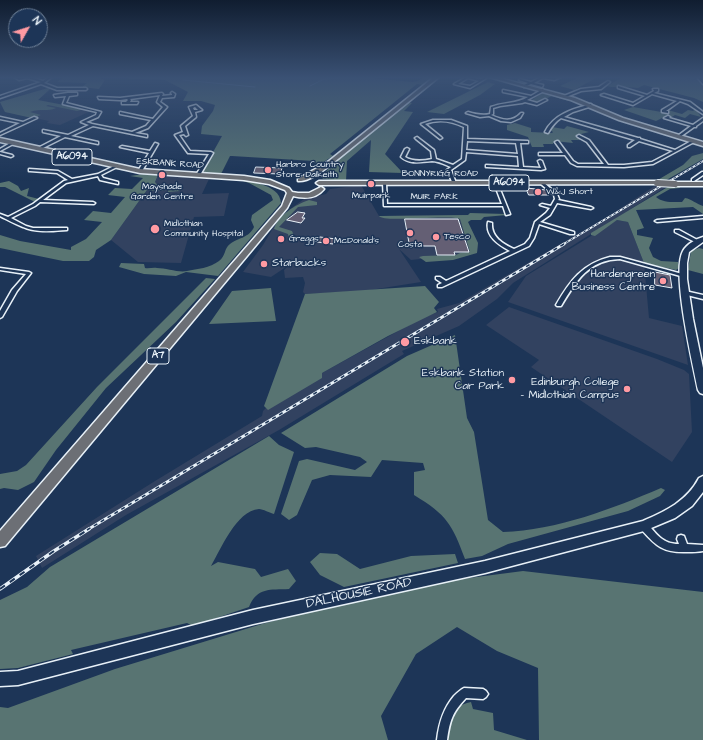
<!DOCTYPE html>
<style>
body{margin:0}
#map{position:relative;width:703px;height:740px;overflow:hidden;background:#1d3557;font-family:"Architects Daughter",sans-serif}
canvas{display:block}
.north{position:absolute;left:8px;top:8px;width:40px;height:40px;box-sizing:border-box;background:#1d3557;border:1px solid #6e8097;border-radius:50%;rotate:51deg;font-size:11px;font-weight:700;line-height:16px;text-align:center;color:#e8f1f8}
.north::after{content:'';display:block;margin:auto;width:14px;height:18px;background:#ff9aa2;clip-path:polygon(50% 0,100% 100%,50% 72%,0 100%)}
</style>
<div id="map">
<canvas width="703" height="740"></canvas>
<div class="north">N</div>
</div>
<script>
const c = document.querySelector('canvas').getContext('2d');
c.lineJoin = 'round';
function fillPath(path, color) { c.fillStyle = color; c.fill(path, 'evenodd'); }
function stroke(path, color, width, dash) { c.strokeStyle = color; c.lineWidth = width; c.lineCap = dash ? 'butt' : 'round'; c.setLineDash(dash || []); c.stroke(path); }
function write(font, color, halo, rows, align = 'center') {
  c.font = font + ' "Architects Daughter",sans-serif'; c.lineWidth = 3; c.setLineDash([]); c.textBaseline = 'middle'; c.strokeStyle = halo; c.fillStyle = color; for (const [text, x, y, turn = 0] of rows) {
    c.save(); c.translate(x, y); c.rotate((+turn || 0) * Math.PI / 180); c.textAlign = isNaN(turn) ? turn : align; if (halo) c.strokeText(text, 0, 0); c.fillText(text, 0, 0); c.restore();
  }
}
fillPath(new Path2D(`
 M48 88 51 89 38 100 93 110 60 125 47 123 49 121 5 112 0 102Z
 M158 175 209 179 202 194 229 193 224 216 194 217 181 263 138 262 111 240 147 190 155 182Z
 M361 185 379 216 464 215 478 243 477 253 411 260 399 249 421 282 364 291 305 294 303 292 305 283 303 277 285 278 284 270 289 265 271 277 243 272 263 245 276 223 293 207 304 199 326 194 330 189Z
 M656 185H669L513 283 497 299 459 326 402 351 404 354 279 430 126 515 42 568 36 556 155 481 262 416 263 411 267 407 318 369 322 373 420 319 438 312 437 309 459 303 612 214Z
 M617 220 628 222 644 263 649 318 682 326 688 365 508 302 526 276Z
 M509 307 657 359 684 370 689 374 692 432 672 462 531 367 539 360 486 325Z`), '#324260');
fillPath(new Path2D(`
 M64 77H99L105 80 99 89 82 87 87 83 57 82Z
 M123 77H364L412 82 418 81 423 77H431L423 85 417 84 330 154 333 156 317 166H315L314 161 232 156H230L221 174 202 172 222 136 201 134 202 126 213 111 215 105 201 101H183L188 92 165 80 130 79Z
 M579 77H598L574 90 560 86Z
 M617 77H680L698 80 703 86V102L694 98 644 85 638 88C627 86 618 89 607 86L621 78Z
 M488 82 495 84 480 95 444 114 427 112Z
 M48 88 73 90 50 89 38 100 84 109 77 111 48 105 46 106 56 108C47 112 41 108 30 112L41 115 32 118 5 112 0 102Z
 M544 92 574 100 569 101 552 96 537 103 530 101Z
 M408 102 412 103 404 111 413 112 385 154 403 173 369 172 371 140 347 161 346 181 323 179 322 177 332 164Z
 M633 107 667 113 669 112 668 110 682 114 688 110 693 111 696 109 701 117 690 114 685 118 675 115 672 117 666 116 656 121 624 110Z
 M515 123 531 128V132L552 133 553 132 550 130 552 127 564 129 567 126 589 132 577 135 581 140H571L573 143 554 141 553 144H543L544 147H532L528 137 507 130V125Z
 M703 153V159L663 182 656 181 683 165 692 156Z
 M115 169H122L144 173V174L158 175 155 182C159 189 169 188 177 188L180 191 168 192V190L153 191 147 190 111 240 96 250 94 257 89 261H63L0 248V235L20 241 71 250V247L86 239 102 222 84 220 93 211 111 213 125 197 108 195 115 188 132 189 143 178 130 176 143 174Z
 M232 178C247 182 280 183 281 203L218 276 186 272 176 276 144 274 119 267 121 263 144 264 145 268C149 269 153 267 157 268 166 268 179 273 187 271 197 269 210 268 219 261 226 256 224 248 230 244 239 237 249 238 254 227L251 220 252 215 273 200 271 195 249 183Z
 M9 181 18 186 21 191 29 188 27 196 39 199 35 202 5 187H0V183Z
 M671 185H679L680 188 670 189 656 197C663 203 673 202 682 202L685 198C692 199 696 204 703 206V214L693 207 636 210 644 228 637 230V235L653 238 649 248 653 257 661 261 678 262 679 268 676 270 644 263 628 222 617 220 595 236 591 235V233Z
 M309 200 317 202V205L298 207 279 227 292 231 295 238 292 239 289 238 288 234 274 229C278 215 295 205 309 200Z
 M470 213 506 214 507 215 484 217 481 220H471L468 222 478 243 477 253 453 260 426 262 419 257 423 256 456 255 460 253 470 252 460 219C448 214 383 223 379 216L468 215Z
 M699 248 703 249V274L688 270 691 251Z
 M206 278 215 279 176 322 106 388 56 450 34 482 18 490 4 488 0 489V474L17 471 26 465 97 387Z
 M425 286 439 302 434 308 437 312 388 336 322 373V378L268 410 264 406 305 294Z
 M271 288 276 321 209 324 232 291Z
 M455 335 467 418 474 432 488 520 503 532C557 530 612 509 661 488L665 490 660 496 628 511 508 544 482 556 465 559C452 524 447 515 414 495V472L425 470 423 463 382 460 371 477 330 475 312 480 297 515 289 520 281 514 299 461 307 459 355 470 367 462 360 457 316 447 305 448 281 433 407 356Z
 M269 436 279 445 294 452 274 514C270 513 263 509 259 509 236 511 221 549 211 566L218 562 255 569 261 577 288 569 296 581 289 589C270 590 257 587 249 607L193 626 187 623 71 650 73 654 18 668 0 669V600L27 587 50 567Z
 M320 553 337 554 360 569 411 556 455 554 458 563 344 587 320 575 310 562Z
 M523 571 703 592V740H539L538 668 497 651 457 627 416 654 381 716 388 740H0V707L8 708 115 669 262 624 400 587Z
 M471 702 473 709 493 713 494 730 527 740H447C450 720 448 707 471 702Z`), '#587472');
stroke(new Path2D(`
 M183 80 255 87
 M310 86 324 79 338 78`), '#88a2b9', 1);
fillPath(new Path2D(`
 M683 77 703 79V81L685 78Z`), '#486e8f');
const building = new Path2D(`
 M256 167 282 168 280 174 254 173Z
 M526 188 546 190 549 195H529Z
 M298 212 305 213 302 218H305L301 223 287 220Z
 M405 219H458L469 252H454L455 255H437L435 246H410Z
 M320 237 336 239 333 244 317 242Z
 M655 272 670 275 672 288 655 285Z`);
fillPath(building, '#645f74');
stroke(building, '#e8f1f8', 1);
const minor = new Path2D(`
 M14 77 19 78 31 77 43 81 49 77H52L44 83 57 88H86L87 89 86 90H57L41 84 0 98V96L41 82 27 78 19 80Z
 M466 77H471L481 79 485 77H488L470 88 454 84ZM468 78 479 81 470 86 458 84Z
 M541 77 554 78 561 77 554 80 543 78 534 83 543 85 542 87 531 84 524 87V85L528 83 519 80 520 79 531 82Z
 M608 81 610 82 601 89 581 91 566 97 564 96 581 89 599 87Z
 M618 86 647 95 654 91 653 89H658V91L654 93 690 102 703 112V114L688 104 680 101 666 111H668V113L662 112V110L677 101 652 94 633 105 601 95 604 94 633 103 645 96 618 88Z
 M543 89 544 91 527 100 537 103 545 99 547 100 537 105 525 102 522 103 500 106 493 108V114L491 115C502 120 512 123 521 113H523L520 118 511 122 501 121 489 116 480 117 466 113 468 112C475 114 482 116 490 114L491 107C503 102 517 104 528 97L503 92V90L531 96Z
 M172 92 175 94 174 97 162 98 160 102 167 107 148 128 135 133 147 135V137L93 126 71 136 98 142V144L65 137 39 150 36 149 61 136 43 132V130L68 135 89 125 81 122 96 115 97 112 63 104 66 96 55 97 54 95 68 93H77V95L69 96 66 103 101 112 98 117 86 122 92 124 132 132 146 126 151 120 120 114V112L153 119 163 107 157 102 160 95 130 99 131 100 130 102H138L137 104H122V102H126L128 100 127 99 120 100 99 99 98 97 120 98 162 93 163 94 162 96 172 95V94L171 93Z
 M591 104 592 106 573 112 564 117 638 138H640V139L675 150 693 140 696 141 653 164 624 167 577 166 571 163 565 155H539V153H563L555 142 557 141H558L573 161 578 164H604L587 142 578 137 577 136 579 135 589 140 608 165H624L652 162 673 151 639 141 630 147H628V145L635 140 561 118C555 122 552 126 548 133L545 132C554 114 573 109 591 104Z
 M196 105 202 110 195 112 196 117 185 126 188 135 186 136 184 134 179 135 190 151 211 152 213 153 200 175 198 176 196 175 209 154 188 153 175 135 183 132 181 126 193 116 189 107ZM195 107 198 110H194L193 108Z
 M668 116 670 117 669 118 693 125 703 118V121L696 126V127H694L680 137 678 136 679 135 691 126 664 118Z
 M0 117 23 122 34 117 37 118 0 135V133L20 123 0 119Z
 M433 120H451L467 126V139L528 141V143H520L523 167 541 168 538 161 540 160 542 161 545 169 541 170 487 167H486V165L519 167 518 156 466 152 465 160 451 170 456 183 453 184 447 170 451 167C446 165 438 161 432 161 421 162 410 165 401 157L405 149 407 148 409 149 405 157C413 162 423 161 432 159L431 151 416 139 415 138 417 137 434 150 436 159 453 165 462 159 464 127C452 121 438 119 425 124L441 137 442 138 440 139 421 124ZM467 141 516 143 518 154 466 150Z
 M12 142 15 143 0 151V149Z
 M155 143 158 144 142 171 140 172 138 171 149 153 120 147 122 146 150 151Z
 M0 152 12 155 13 156 11 157 0 154Z
 M116 165 118 166 117 167 101 175 103 178 118 182V184L100 180 98 176 66 183 43 200 93 202 95 203 94 204 40 202 35 206 11 218 26 226 33 228H67V230C53 231 36 233 23 227 15 224 8 220 0 216V214L8 217 33 204 64 181 68 180 57 173 30 171H29V169L58 171 72 179 98 174Z
 M702 172H703V175L694 181H692V179Z
 M383 182 386 183 387 204H502L494 183 497 182 510 214 506 215 503 206H384Z
 M541 182H543L557 194 559 199 558 200 591 207 593 208 591 209 557 203 550 215 540 222 574 232V234H570L539 224 534 238 529 246 442 287H438V285L442 283 436 279V277H440L446 281 510 251C499 245 485 236 488 222L492 223C491 237 503 244 514 249L525 244 530 238 535 222 546 213 550 208 540 205 542 204 551 206 555 199 554 195 541 184Z
 M703 216V218L657 222 655 221 657 220Z
 M675 230H679L701 242 699 243H697L675 232Z
 M610 257H620L686 275V276L684 277 620 259C588 260 576 281 561 306H557L556 305C570 281 582 264 610 257Z
 M0 268 29 272 31 273 17 291 2 317 0 318V311L12 290 26 274 0 270Z
 M685 291 703 295V299L683 294 682 293 683 292Z
 M644 522 647 523C657 535 663 544 679 544L677 539 678 536 681 535 684 536 687 544 703 545V551C698 552 692 552 687 552 663 553 656 546 641 529L640 526 641 523Z
 M464 688 483 689 486 691 488 694 486 697 483 699 466 698C452 713 450 720 447 740H437C439 723 443 709 454 696 457 693 460 690 464 688Z`);
const secondary = new Path2D(`
 M697 77H701L703 80V84Z
 M703 237V242L689 252 687 263V279L693 319 703 368V394L700 393 698 390C693 364 671 272 683 251 687 244 696 239 703 237Z
 M703 476V492L692 506 675 518 644 531 485 573 253 624 18 685 0 686V672L18 671 253 610 485 561 643 521C666 511 687 501 699 478Z`);
const primary = new Path2D(`
 M434 77H439L333 163C324 170 309 182 298 181V179L329 161Z
 M489 77H496L575 98 623 118 703 142V146L619 120 571 100Z
 M0 138 140 169 244 176 270 180 289 188 292 192 298 193H309L321 187 324 189C316 199 305 199 293 196L287 208 5 546 0 547V531L282 206 287 193 285 190 269 184 244 180 140 173 0 142Z
 M657 181 659 182V184L319 185 316 183 319 181Z
 M703 182V186H675L672 184 675 182Z`);
stroke(minor, '#e8f1f8', 3);
stroke(secondary, '#e8f1f8', 3);
stroke(primary, '#e8f1f8', 3);
fillPath(minor, '#1d3557');
fillPath(secondary, '#1d3557');
fillPath(primary, '#6c6f75');
const railFar2 = new Path2D(`
 M562 245 703 161`);
const railFar1 = new Path2D(`
 M87 530 564 244`);
const rail = new Path2D(`
 M0 589 54 551 89 529`);
stroke(railFar2, '#e8f1f8', 2);
stroke(railFar1, '#e8f1f8', 3);
stroke(rail, '#e8f1f8', 3.5);
stroke(railFar2, '#1d3557', 1, [2.5]);
stroke(railFar1, '#1d3557', 1.5, [4]);
stroke(rail, '#1d3557', 2, [6]);
const primaryBridge = new Path2D(`
 M657 183 675 184`);
stroke(primaryBridge, '#e8f1f8', 8, []);
stroke(primaryBridge, '#6c6f75', 6);
const sky = c.createLinearGradient(0, 0, 0, 181);
sky.addColorStop(0, '#101d30');
sky.addColorStop(0.43, '#3a5174');
sky.addColorStop(1, '#3a517400');
c.fillStyle = sky;
c.fillRect(0, 0, 703, 181);
for (const [x, y, r, color] of [
 [268,170,4,"#ff9aa2"],
 [162,175,4,"#ff9aa2"],
 [371,184,4,"#ff9aa2"],
 [538,192,4,"#ff9aa2"],
 [155,229,5,"#ff9aa2"],
 [410,233,4,"#ff9aa2"],
 [436,237,4,"#ff9aa2"],
 [281,239,4,"#ff9aa2"],
 [326,241,4,"#ff9aa2"],
 [264,264,4,"#ff9aa2"],
 [663,281,4,"#ff9aa2"],
 [405,342,5,"#ff9aa2"],
 [512,380,4,"#ff9aa2"],
 [627,389,4,"#ff9aa2"]
]) { const dot = new Path2D(); dot.arc(x, y, r, 0, 2 * Math.PI); c.fillStyle = color; c.fill(dot); stroke(dot, '#1d3557', 1.5); }
write('9px', '#e8f1f8', '#1d3557', [
 ["ESKBANK ROAD",170,164,4],
 ["BONNYRIGG ROAD",440,174],
 ["MUIR PARK",434,197]
]);
write('9px', '#e8f1f8', '#1d3557', [
 ["Harbro Country",276,165],
 ["Store: Dalkeith",276,175],
 ["Mayshade",162,187,"center"],
 ["Garden Centre",162,197,"center"],
 ["W&J Short",546,192],
 ["Muirpark",371,196,"center"],
 ["Midlothian",164,224],
 ["Community Hospital",164,234],
 ["Tesco",444,237],
 ["Greggs",289,239],
 ["McDonald's",334,241],
 ["Costa",410,245,"center"]
], 'left');
for (const [x, y, w] of [
 [72,157,40],
 [509,183,40],
 [158,356,22]
]) { const box = new Path2D(); box.roundRect(x - w / 2, y - 8, w, 16, 3); c.fillStyle = '#1d3557'; c.fill(box); stroke(box, '#e8f1f8', 1); }
write('bold 10px', '#e8f1f8', null, [
 ["A6094",72,157],
 ["A6094",509,183],
 ["A7",158,356]
]);
write('11px', '#e8f1f8', '#1d3557', [
 ["Starbucks",272,264,"left"],
 ["Hardengreen",655,275],
 ["Business Centre",655,288],
 ["Eskbank",414,342,"left"],
 ["Eskbank Station",504,374],
 ["Car Park",504,387],
 ["Edinburgh College",619,383],
 ["- Midlothian Campus",619,396]
], 'right');
write('13px', '#e8f1f8', '#1d3557', [
 ["DALHOUSIE ROAD",359,594,-12]
]);
</script>
